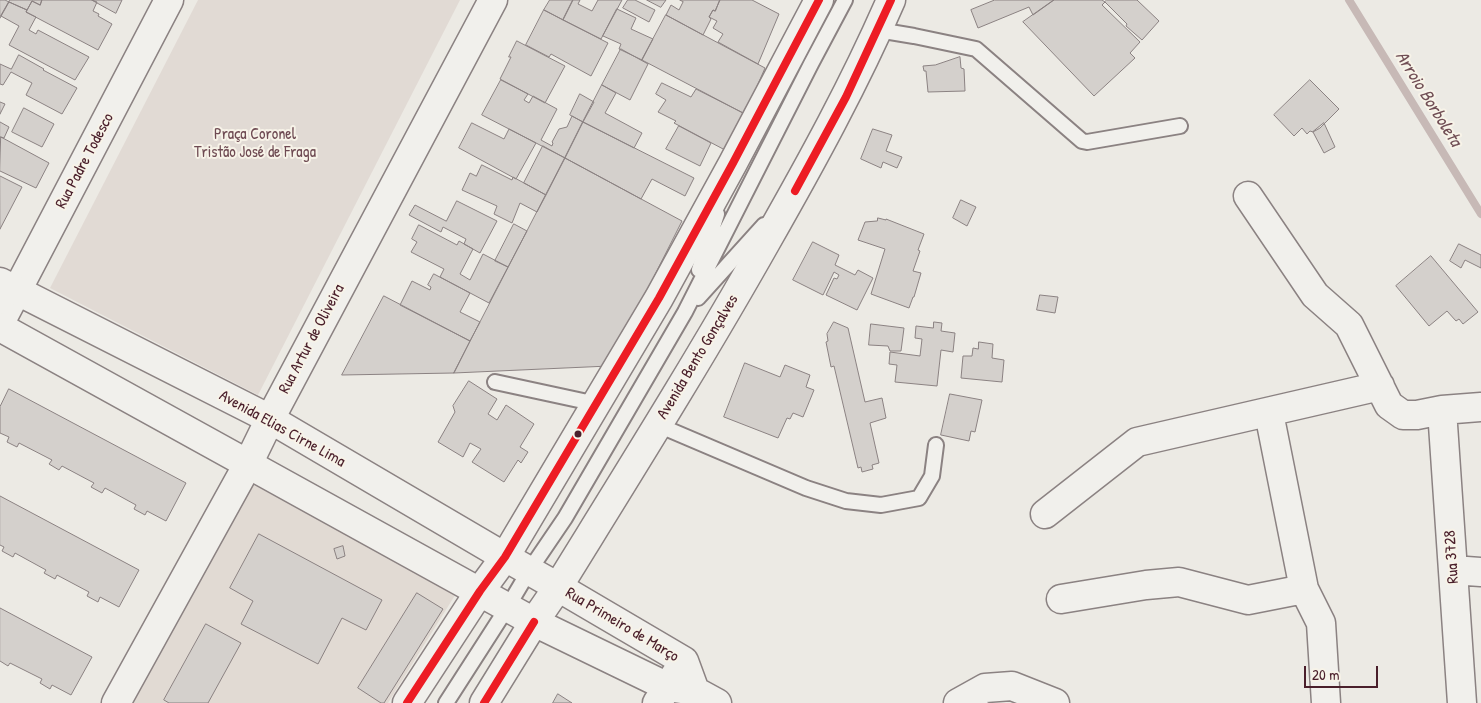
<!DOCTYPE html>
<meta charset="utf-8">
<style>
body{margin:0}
#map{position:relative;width:1481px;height:703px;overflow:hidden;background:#eceae4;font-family:"Patrick Hand",sans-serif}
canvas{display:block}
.scale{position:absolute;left:1304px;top:666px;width:74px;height:22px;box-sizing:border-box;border:2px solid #4a1f2b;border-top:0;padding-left:6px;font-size:15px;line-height:18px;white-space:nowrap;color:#4a1f2b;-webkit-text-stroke:4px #f7f3e8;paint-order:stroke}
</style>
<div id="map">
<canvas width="1481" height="703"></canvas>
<div class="scale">20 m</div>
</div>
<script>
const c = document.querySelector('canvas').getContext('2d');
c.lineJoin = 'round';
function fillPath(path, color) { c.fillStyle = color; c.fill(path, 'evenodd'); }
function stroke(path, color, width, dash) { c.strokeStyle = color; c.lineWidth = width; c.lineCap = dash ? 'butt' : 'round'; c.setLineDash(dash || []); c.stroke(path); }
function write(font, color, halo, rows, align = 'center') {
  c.font = font + ' "Patrick Hand",sans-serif'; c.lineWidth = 4; c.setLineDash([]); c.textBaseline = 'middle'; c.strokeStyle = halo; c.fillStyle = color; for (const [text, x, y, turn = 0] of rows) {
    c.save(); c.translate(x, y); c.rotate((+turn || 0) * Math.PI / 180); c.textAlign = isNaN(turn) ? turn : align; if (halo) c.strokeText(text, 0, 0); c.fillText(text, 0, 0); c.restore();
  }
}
fillPath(new Path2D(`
 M229 472 457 592 388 703H107Z`), '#e1dad3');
fillPath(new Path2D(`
 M198 0H460L258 395 50 288Z`), '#e1dad4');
stroke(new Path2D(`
 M1349 0 1481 214`), '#c7b9b6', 8);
const building = new Path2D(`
 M0 0H5L9 2 0 18Z
 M10 0H42L40 5 32 1 27 10 9 2Z
 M42 0H92L97 2 93 11 99 14 98 16 112 24 98 50 26 12 32 1 40 5Z
 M92 0H122L116 13Z
 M550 0H573L563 20 544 10Z
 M573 0H580L578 4 592 11 598 0H622L601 39 563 20Z
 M628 0H635L655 10 649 22 623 8Z
 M647 0H666L661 7Z
 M680 0H720L715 11 713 10 709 17 711 19 703 35 666 15 671 5 679 10 683 2Z
 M720 0H752L779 14 758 64 718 42 723 34 713 28 717 21 709 17 713 10 715 11Z
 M995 0H1054L1033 15 1029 7 978 28 971 10Z
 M1054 0H1102L1105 2 1102 5 1140 42 1130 53 1135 58 1094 96 1023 22Z
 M1107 0H1137L1159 21 1142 40 1126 26 1127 24 1105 2Z
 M9 2 27 10 26 12 36 17 29 30 36 34 38 30 89 57 75 80 9 45 19 26 1 16Z
 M617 9 636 18 631 29 653 39 642 60 619 49 621 44 603 36Z
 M544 10 608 43 591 76 551 54 549 57 526 45Z
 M666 15 765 68 745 114 642 60Z
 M517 41 565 66 545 103 500 79 511 57H509Z
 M621 49 648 64 630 100 602 85Z
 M19 55 44 69 43 70 77 88 62 114 26 95 32 83 11 72 3 85 0 84V64L11 69Z
 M960 57 961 68 964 69 965 91 928 92 926 71H924L923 66 935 65Z
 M501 80 528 94 524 100 529 103 533 96 557 109 541 140 552 146 553 143 552 142 559 129 567 127 572 116 583 122 565 158 482 115Z
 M1310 80 1339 109 1320 128 1313 132 1310 131 1307 134 1302 128 1294 136 1274 115Z
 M662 83 691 97 696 89 745 114 725 150 674 123 676 121 658 112 666 100 656 94Z
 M602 85 616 93 605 113 642 133 634 148 583 122Z
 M580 94 594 102 583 122 570 115Z
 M0 102 5 104 0 114Z
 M24 108 54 124 42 147 12 132Z
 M0 122 9 127 4 138 0 137Z
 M583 122 694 178 685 196 652 179 641 199 565 158Z
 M472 123 504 139 509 129 536 143 516 179 459 148Z
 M1324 123 1335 147 1324 153 1313 132Z
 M679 126 711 143 700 166 666 149Z
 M873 129 892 135 886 151 902 157 897 168 883 162 881 168 861 159Z
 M1 137 49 163 36 188 0 171Z
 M543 146 565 158 546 195 524 183Z
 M565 158 682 221 609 366 454 373Z
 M482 165 512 180 513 177 546 195 537 212 520 203 512 223 494 214 497 206 462 190 470 173 476 176Z
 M0 176 22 187 0 229Z
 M961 200 976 207 967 226 953 218Z
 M457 201 497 221 480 253 464 244 466 239 443 227 441 232 409 215 415 205 446 221Z
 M878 218 886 220V219L924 234 918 250 920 251 913 271 921 273 914 297H913L909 308 871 294 885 249 858 240 865 222 877 221Z
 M514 224 527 231 508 267 495 261Z
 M419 225 457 245 459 241 473 249 460 274 470 280 483 254 508 267 489 303 440 277 444 269 411 252 417 242 412 239Z
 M813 242 839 255 835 265 855 275 858 270 873 278 857 310 826 295 834 278 837 279 839 275 834 272 823 295 793 280Z
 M1459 244 1481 255V268L1465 260 1461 268 1450 261Z
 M1431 256 1478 312 1463 324 1459 319 1456 321 1447 311 1429 326 1396 286Z
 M434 274 470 293 460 312 480 322 470 341 400 305 412 281 430 290 431 287 428 285Z
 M1040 295 1058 297 1055 313 1037 310Z
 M384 296 470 341 454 373 342 375Z
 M834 322 848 328 865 402 882 398 886 418 870 423 879 463 872 465 873 469 862 472 861 467 858 468 834 366 831 367 826 342 828 341 827 334Z
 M934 322 942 323 941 331 955 333 953 352 941 350 937 386 895 382 897 365 889 364 890 352 920 356 922 339 915 338 916 326 933 328Z
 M871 324 904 328 901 351H890L888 346 869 345Z
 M979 342 993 344 992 358 1004 360 1002 382 961 378 963 356H972L973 348 978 349Z
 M745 363 780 377 785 365 810 375 806 387 814 390 803 417 793 413 790 419 787 418 778 438 724 417Z
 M469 381 497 399 488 414 497 420 506 405 534 424 520 447 528 452 521 463 518 460 504 482 472 462 481 449 470 443 463 457 438 442 455 412 453 406Z
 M9 389 186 483 166 521 147 511 145 515 134 509 136 505 105 488 102 493 91 487 94 483 62 466 59 470 49 464 52 460 19 443 17 447 7 442 9 437 0 433V407Z
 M950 394 982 400 975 432 971 431 969 441 941 435Z
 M0 496 139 570 119 607 100 597 98 602 87 596 89 592 57 575 55 579 44 573 46 570 15 553 13 557 2 551 4 547 0 545Z
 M259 534 382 600 366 630 342 618 318 664 241 624 253 601 230 588Z
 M343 546 345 556 337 559 334 549Z
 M417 593 443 609 384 703H381L358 688Z
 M0 608 92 657 71 695 52 685 50 689 40 683 42 679 10 663 8 666 0 661Z
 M206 624 241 643 208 703H169L164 700Z
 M558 694 572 703H553Z`);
fillPath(building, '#d4d0cc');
stroke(building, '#8b8282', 1);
const lane = new Path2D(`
 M878 30 914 36 976 49 1082 141 1087 142 1180 126
 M699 270 717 214
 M698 298 764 225
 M495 382 597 404
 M658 425 806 488 846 501 881 505 919 498 932 476 936 445
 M446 703 507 608 529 571 565 518 685 312 811 64 845 0`);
const street = new Path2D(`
 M1248 196 1315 295 1349 325 1389 405 1403 415H1417L1442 410 1481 407
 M0 323 169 0
 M1442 410 1462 703
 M1269 413 1304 589 1321 623 1326 703
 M1045 514 1137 442 1380 386
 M1453 570 1481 572
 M1061 599 1146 585 1179 582 1248 600 1304 589
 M116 703 248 464 270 419 493 0
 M657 703 681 666
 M958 703 985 688 1012 686 1055 703`);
const secondary = new Path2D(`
 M0 282 270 419 505 557 558 587 684 661 695 691
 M0 327 534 622 668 687 695 691 717 703`);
const primary = new Path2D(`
 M407 703 480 591 505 557 659 298 733 163 819 0
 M484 703 534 622 558 587C629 472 700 359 766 242 811 163 855 83 891 0`);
stroke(lane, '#8b8282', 18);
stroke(street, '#8b8282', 31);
stroke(secondary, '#8b8282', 31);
stroke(primary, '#8b8282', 31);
stroke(lane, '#f1f0ec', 14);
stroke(street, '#f1f0ec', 28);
stroke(secondary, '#f1f0ec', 28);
stroke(primary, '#f1f0ec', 28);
stroke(new Path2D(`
 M795 191 846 97 891 0
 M407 703 480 591 505 557 659 298 733 163 819 0
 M484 703 534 622`), '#ed1c24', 8);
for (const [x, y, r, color] of [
 [578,434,4.5,"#4a1f2b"]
]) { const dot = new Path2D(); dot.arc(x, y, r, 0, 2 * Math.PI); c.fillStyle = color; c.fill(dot); stroke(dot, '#f7f3e8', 2); }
write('16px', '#6e4a52', '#f7f3e8', [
 ["Praça Coronel",255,135],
 ["Tristão José de Fraga",255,153]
]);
write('16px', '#4a1f2b', '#f7f3e8', [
 ["Rua Padre Todesco",85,161,-62],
 ["Rua Artur de Oliveira",312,339,-62],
 ["Avenida Bento Gonçalves",698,357,-59],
 ["Avenida Elias Cirne Lima",282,429,29],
 ["Rua 3728",1452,557,-94],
 ["Rua Primeiro de Março",622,625,31]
]);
write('italic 18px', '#704e55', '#f7f3e8', [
 ["Arroio Borboleta",1428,99,58]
]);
</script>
